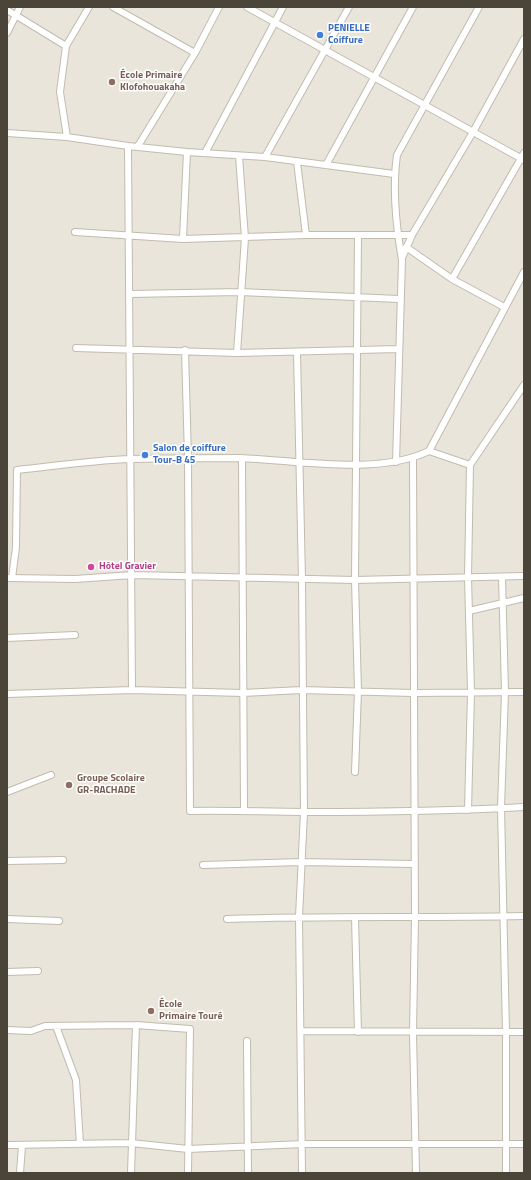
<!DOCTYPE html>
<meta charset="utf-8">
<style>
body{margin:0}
#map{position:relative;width:531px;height:1180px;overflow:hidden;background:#f6f3ec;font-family:"Titillium Web",sans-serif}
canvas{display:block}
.frame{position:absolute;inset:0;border:8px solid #4b4439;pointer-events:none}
</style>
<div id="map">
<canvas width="531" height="1180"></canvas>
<div class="frame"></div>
</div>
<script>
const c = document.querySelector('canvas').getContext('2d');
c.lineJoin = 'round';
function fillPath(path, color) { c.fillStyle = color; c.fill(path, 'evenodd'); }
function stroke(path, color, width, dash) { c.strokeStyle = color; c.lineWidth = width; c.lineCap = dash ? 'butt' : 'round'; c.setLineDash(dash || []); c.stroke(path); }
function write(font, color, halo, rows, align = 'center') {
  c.font = font + ' "Titillium Web",sans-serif'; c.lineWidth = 3; c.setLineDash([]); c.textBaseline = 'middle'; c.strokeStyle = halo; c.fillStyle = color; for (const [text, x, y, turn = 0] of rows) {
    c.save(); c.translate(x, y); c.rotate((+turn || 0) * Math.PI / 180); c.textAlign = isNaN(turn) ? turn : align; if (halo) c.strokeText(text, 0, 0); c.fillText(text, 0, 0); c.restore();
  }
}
fillPath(new Path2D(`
 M7 7H524V1173H7Z`), '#eae5da');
const minor = new Path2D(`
 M113 7 195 53
 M247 7 524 160
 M7 10 66 46
 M7 33 20 7
 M7 133 67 137 128 146 187 152 265 157 394 174
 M67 137 60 92 66 46 89 7
 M128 146 132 690
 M138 146 195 53 219 7
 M205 153 283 7
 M265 157 349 7
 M297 162 306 235
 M326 165 413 7
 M75 232 183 239 306 235H412
 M183 239 187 152
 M406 247 452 279 504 307
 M402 258 412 235 473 132 524 39
 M452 279 524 153
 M129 294 240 292 399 299
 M76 348 237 353 398 349
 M185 350 188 458 190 811C229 810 266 812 305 812 378 812 451 811 524 807
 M297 352 302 579 304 812 299 917 302 1173
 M237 353 245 238 239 156
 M429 451 524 272
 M242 458 244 810
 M413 458 415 918 413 1033 416 1173
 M396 462 402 260C396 226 392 190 397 155L479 7
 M502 577 505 692 501 808 506 1032V1173
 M7 578 75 579 133 575 355 580 524 576
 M12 578 16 547 17 470C55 466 94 460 131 459 168 458 204 458 240 458 297 460 377 476 429 451L470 465
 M469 611 524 598
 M7 638 75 635
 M7 694 132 690 243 693 301 690 413 693 524 692
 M355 772 358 691 355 580 358 235
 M7 792 51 775
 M468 810 471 692 468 577 470 465 524 385
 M7 861 63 860
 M203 865 301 862 415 864
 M355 918 358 1032
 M7 919 59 921
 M227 919C326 916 425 918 524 916
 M7 972 38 971
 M56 1026 76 1080 80 1144
 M7 1030 31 1031 45 1026 136 1025 190 1029 188 1173
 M301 1031 524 1032
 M247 1041 248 1173
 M7 1145 131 1143 188 1149 303 1144H524
 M20 1173 22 1146
 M131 1173 136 1025`);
stroke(minor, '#c2bbae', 8);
stroke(minor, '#fff', 6);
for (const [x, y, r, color] of [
 [320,35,4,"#3f7fe0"],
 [112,82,4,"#8d6e63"],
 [145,455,4,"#3f7fe0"],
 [91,567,4,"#d1479c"],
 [69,785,4,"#8d6e63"],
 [151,1011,4,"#8d6e63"]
]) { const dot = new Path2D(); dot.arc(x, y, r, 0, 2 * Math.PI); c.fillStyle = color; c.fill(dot); stroke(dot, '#fff', 1.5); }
write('bold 10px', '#366cbe', '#fff', [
 ["PENIELLE",328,29],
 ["Coiffure",328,41],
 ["Salon de coiffure",153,449],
 ["Tour-B 45",153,461]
], 'left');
write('bold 10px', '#785e54', '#fff', [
 ["École Primaire",120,76],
 ["Klofohouakaha",120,88],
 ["Groupe Scolaire",77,779],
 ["GR-RACHADE",77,791],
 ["École",159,1005],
 ["Primaire Touré",159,1017]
], 'left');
write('bold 10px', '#b23c85', '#fff', [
 ["Hôtel Gravier",99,567]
], 'left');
</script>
